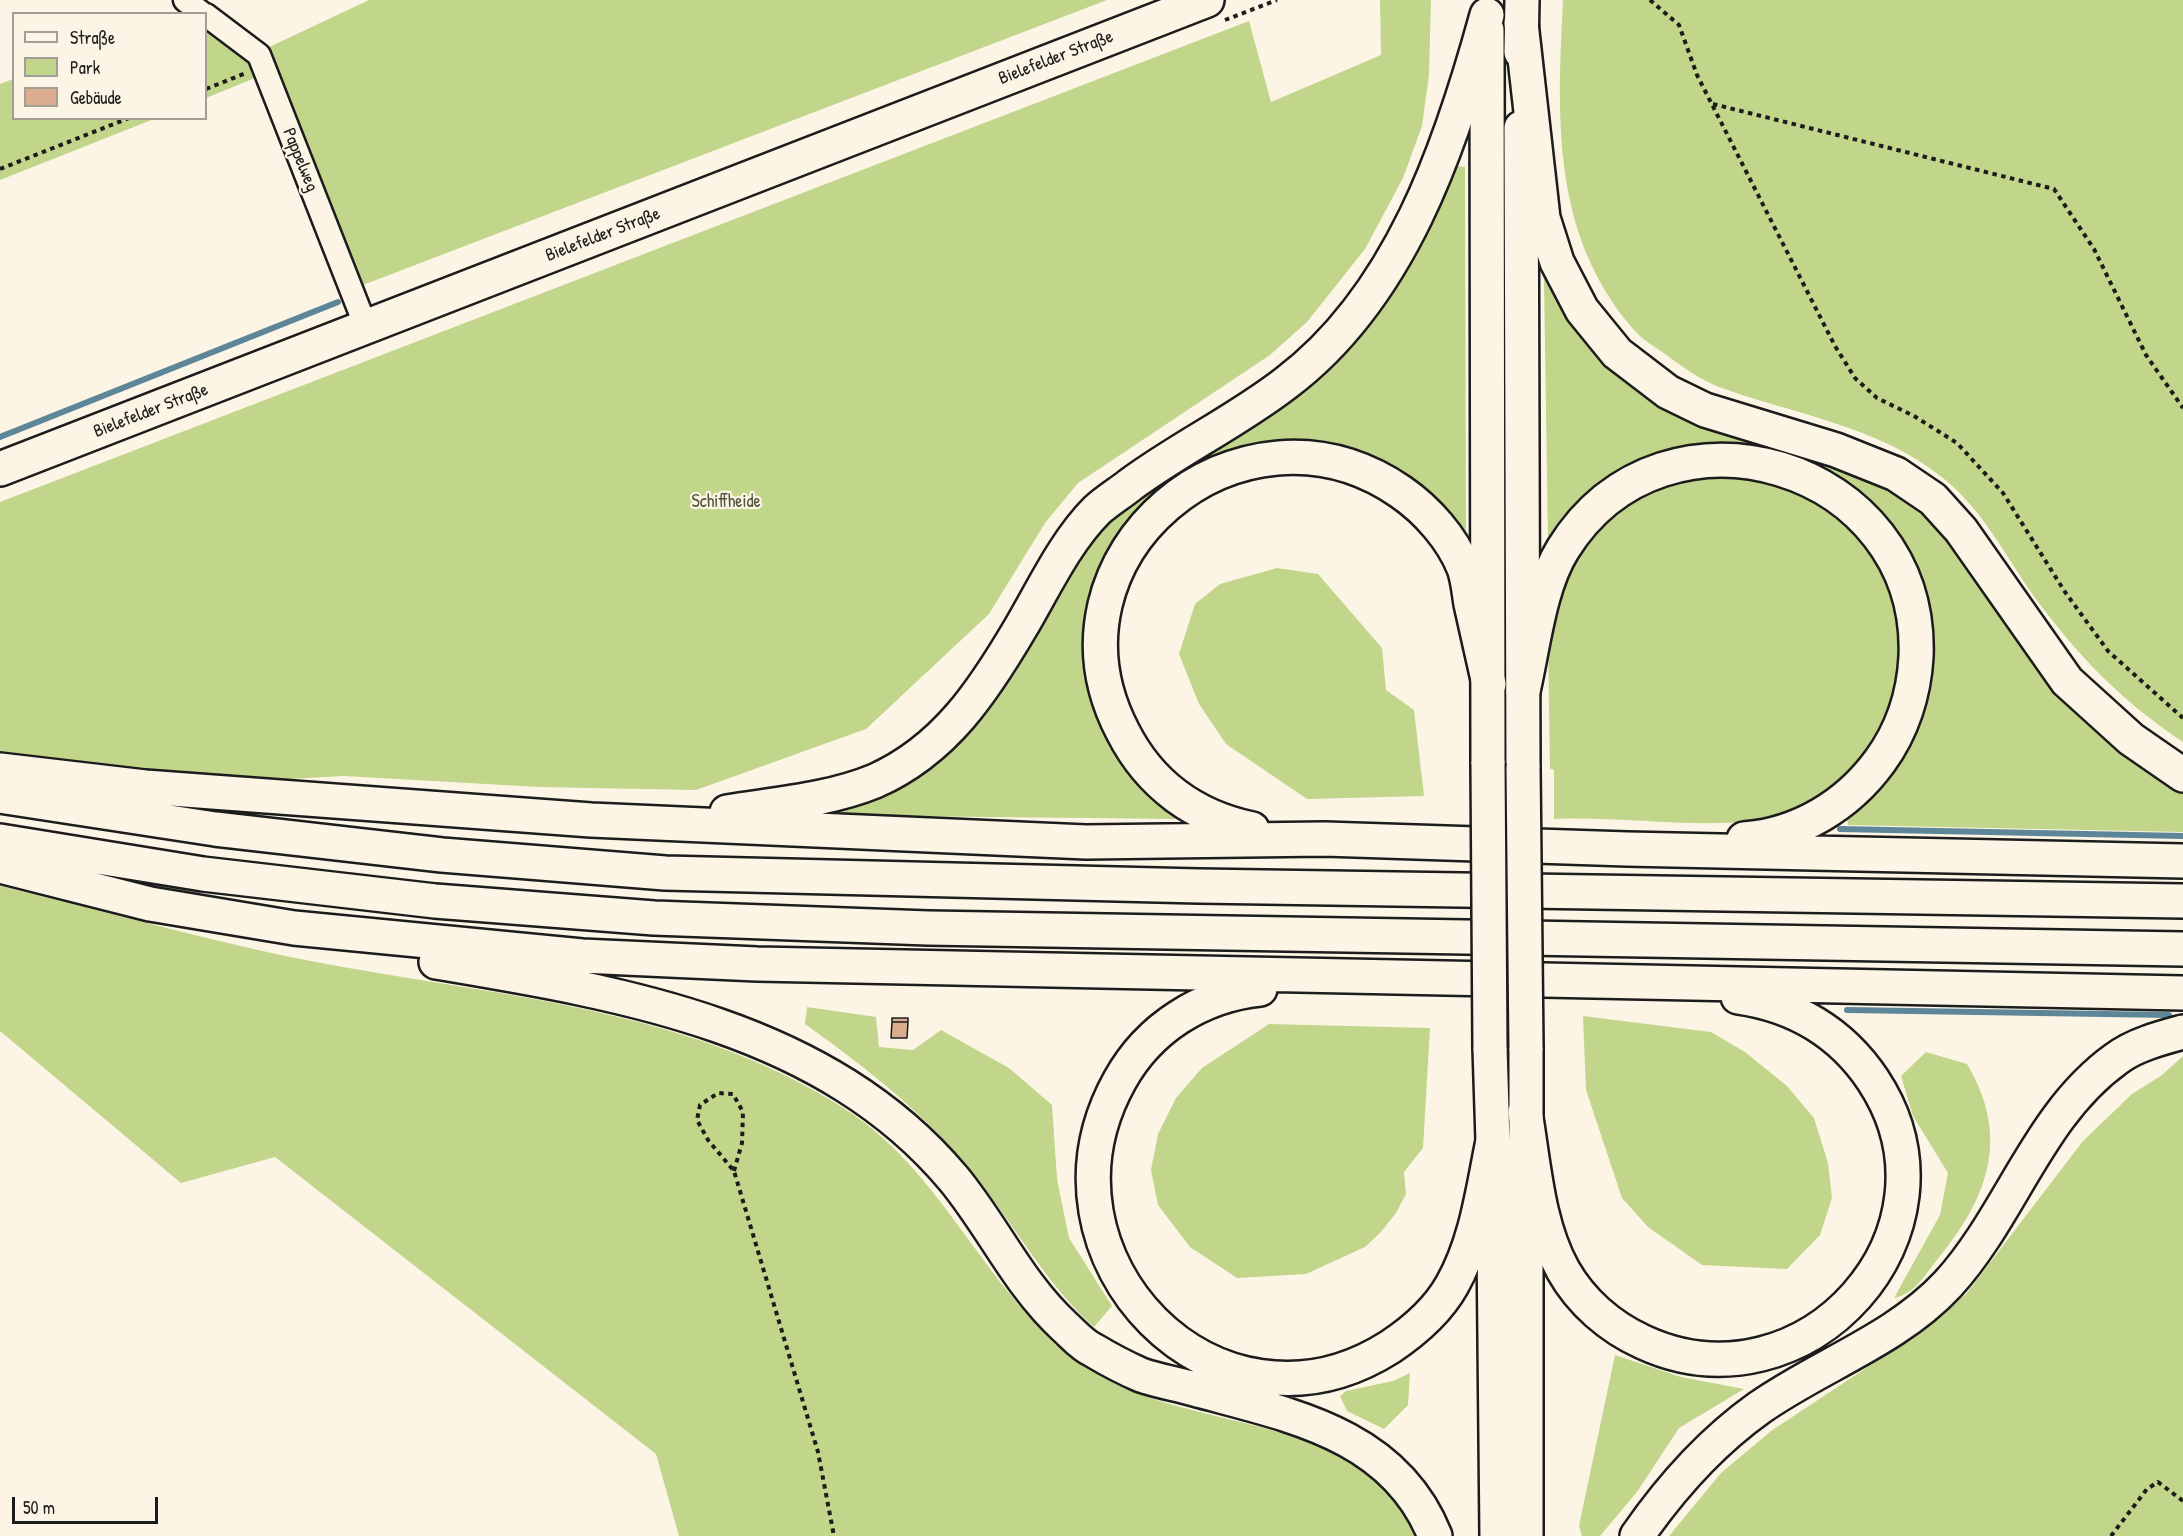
<!DOCTYPE html>
<meta charset="utf-8">
<style>
body{margin:0}
#map{position:relative;width:2183px;height:1536px;overflow:hidden;background:#fcf5e5;font-family:"Patrick Hand",sans-serif}
canvas{display:block}
.legend{position:absolute;left:12px;top:12px;width:195px;height:108px;box-sizing:border-box;background:#fcf5e5;border:2px solid #a29e95;margin:0;padding:8px 10px;list-style:none;font-size:18px;color:#1c1c1c}
.legend li{display:flex;align-items:center;gap:12px;height:30px}
.legend b{width:30px;border:2px solid #a29e95}
.scale{position:absolute;left:12px;top:1497px;width:146px;height:27px;box-sizing:border-box;border:3px solid #1c1c1c;border-top:0;padding-left:8px;font-size:18px;line-height:21px;white-space:nowrap;color:#1c1c1c;-webkit-text-stroke:4px #fcf5e5;paint-order:stroke}
</style>
<div id="map">
<canvas width="2183" height="1536"></canvas>
<ul class="legend">
<li><b style="height:8px;background:#fcf5e5"></b>Straße</li>
<li><b style="height:16px;background:#c1d58b"></b>Park</li>
<li><b style="height:16px;background:#dbac8d"></b>Gebäude</li>
</ul>
<div class="scale">50 m</div>
</div>
<script>
const c = document.querySelector('canvas').getContext('2d');
c.lineJoin = 'round';
function fillPath(path, color) { c.fillStyle = color; c.fill(path, 'evenodd'); }
function stroke(path, color, width, dash) { c.strokeStyle = color; c.lineWidth = width; c.lineCap = dash ? 'butt' : 'round'; c.setLineDash(dash || []); c.stroke(path); }
function write(font, color, halo, rows, align = 'center') {
  c.font = font + ' "Patrick Hand",sans-serif'; c.lineWidth = 4.5; c.setLineDash([]); c.textBaseline = 'middle'; c.strokeStyle = halo; c.fillStyle = color; for (const [text, x, y, turn = 0] of rows) {
    c.save(); c.translate(x, y); c.rotate((+turn || 0) * Math.PI / 180); c.textAlign = isNaN(turn) ? turn : align; if (halo) c.strokeText(text, 0, 0); c.fillText(text, 0, 0); c.restore();
  }
}
fillPath(new Path2D(`
 M369 0H1107L363 285 265 49Z
 M1380 0H1431L1429 75 1422 126 1403 178 1365 249 1307 322 1270 355 1078 483 1045 523 989 614 866 729 696 790 539 787 344 776 267 780 0 755V502L1249 21 1271 102 1381 55Z
 M1563 0H2183V742C2121 701 2077 655 2033 595 2005 555 1982 509 1943 478 1877 425 1795 415 1719 387 1699 379 1681 366 1665 354 1655 347 1643 340 1635 331 1551 236 1557 118 1563 0Z
 M206 27 245 58 255 78 206 98Z
 M13 79 14 118 154 119 0 180V84Z
 M1454 166 1465 167 1466 536 1418 485 1377 460 1353 452 1281 443 1256 445 1210 460 1168 485 1086 650 1091 688 1109 738 1175 813V819L808 815 878 790 1055 584 1107 519 1164 476 1241 432Z
 M1544 279H1552L1612 362 1887 488 1920 511 2183 789V832L1848 825 1847 817 1885 780 1911 570 1741 448 1552 544 1548 542Z
 M1721 475C1734 477 1749 476 1762 479 1781 484 1804 494 1821 503 1840 514 1860 537 1872 555 1935 651 1890 775 1785 817 1776 821 1763 820 1754 821 1687 828 1621 816 1554 819V770L1550 769 1548 644 1565 579 1589 537 1620 510 1658 488 1680 481Z
 M1277 568 1318 574 1382 648 1386 690 1414 710 1424 796 1307 799 1226 744 1199 704 1179 654 1195 604 1220 584Z
 M0 886C92 908 184 934 276 954 468 995 676 1000 845 1109 953 1178 993 1315 1102 1377 1200 1433 1365 1414 1418 1536H679L656 1454 275 1157 181 1183 0 1031Z
 M807 1007 876 1017 879 1047 913 1050 941 1030 1009 1068 1052 1105 1057 1179 1069 1238 1112 1306 1094 1327C1047 1285 1017 1229 978 1180 929 1116 870 1071 805 1024Z
 M1583 1016 1711 1032 1745 1052 1787 1086 1814 1118 1828 1163 1832 1198 1820 1235 1787 1269 1702 1265 1648 1227 1622 1198 1586 1090Z
 M1269 1024 1430 1028 1423 1148 1404 1172 1406 1194 1396 1213 1380 1233 1365 1247 1306 1274 1237 1278 1190 1247 1158 1205 1151 1170 1158 1134 1176 1098 1202 1068Z
 M1926 1052 1967 1064C2011 1138 1988 1198 1937 1260 1923 1277 1916 1293 1894 1298L1940 1215 1948 1173 1913 1116 1901 1076Z
 M2183 1056V1536H1669L1721 1473 1771 1431 1928 1327 1966 1294 2083 1141 2132 1094 2162 1075Z
 M1615 1355 1681 1377 1744 1389 1679 1428 1637 1492 1600 1536H1582L1579 1526Z
 M1410 1373 1408 1405 1384 1429 1347 1411 1340 1396 1346 1391 1393 1381Z`), '#c1d58b');
stroke(new Path2D(`
 M0 437 338 302
 M1840 829 2183 836
 M1847 1010 2169 1015`), '#5d8798', 6);
const building = new Path2D(`
 M892 1018H908V1022H892Z
 M892 1022H908L907 1038H891Z`);
fillPath(building, '#dbac8d');
stroke(building, '#1c1c1c', 1.5);
const minor = new Path2D(`
 M185 0 203 14
 M206 15 259 55 366 327`);
const primary = new Path2D(`
 M0 469 1207 0`);
const trunk = new Path2D(`
 M1487 30 1488 764
 M1521 52 1522 0
 M1521 128 1523 768
 M1490 1048 1493 1141 1497 1536
 M1526 1048V1536`);
const motorway = new Path2D(`
 M1521 23 1543 218 1557 262 1582 310 1617 353 1668 392 1705 410 1836 450 1896 474 1933 499 1961 530 2067 681 2131 739 2183 775
 M1523 691C1533 648 1539 587 1563 549 1665 385 1924 464 1916 657 1914 694 1902 731 1880 761 1848 805 1799 835 1744 839
 M0 770 145 787 591 820 1086 842 1325 839 1627 849 2183 861
 M0 796 215 829 442 855 665 873 1199 886 2183 901
 M727 812C776 804 829 800 875 781 945 750 984 690 1021 627 1044 588 1065 542 1097 510 1107 501 1120 493 1130 485 1180 448 1237 421 1286 383 1400 297 1451 147 1487 15
 M1252 829C1195 817 1150 785 1123 732 1031 557 1240 381 1401 492 1427 510 1452 538 1464 568 1468 579 1469 592 1471 604 1477 630 1483 657 1489 684
 M0 841 203 874 435 901 654 918 928 928 2183 949
 M0 866 150 904 294 928 582 956 757 964 2183 993
 M436 962C621 993 825 1026 953 1178 993 1226 1018 1284 1065 1327 1074 1335 1082 1345 1093 1350 1108 1359 1125 1368 1141 1375 1158 1381 1177 1384 1194 1389 1289 1415 1394 1433 1435 1536
 M1260 989C1201 995 1149 1028 1120 1080 1021 1257 1217 1457 1390 1347 1414 1331 1438 1310 1452 1285 1477 1241 1483 1189 1493 1141
 M1525 1112C1534 1164 1537 1223 1563 1270 1581 1302 1610 1327 1643 1342 1805 1417 1973 1231 1873 1080 1841 1032 1794 1005 1738 997
 M1637 1536C1671 1487 1710 1443 1759 1408 1820 1365 1896 1340 1948 1284 2011 1215 2038 1115 2116 1059 2134 1045 2161 1038 2183 1032`);
stroke(minor, '#1c1c1c', 27);
stroke(primary, '#1c1c1c', 38);
stroke(trunk, '#1c1c1c', 38);
stroke(motorway, '#1c1c1c', 38);
stroke(new Path2D(`
 M1650 0 1679 25 1697 75 1835 346 1855 378 1877 398 1914 416 1957 443 2003 493 2065 592 2108 651 2183 718
 M1225 20 1277 0
 M206 89 246 73
 M1713 104 2054 189 2094 249 2146 355 2183 408
 M0 169 129 118
 M734 1171 742 1143 743 1112 733 1094 718 1093 700 1105 697 1120 708 1140 734 1171 818 1452 834 1536
 M2111 1536 2147 1489 2158 1482 2183 1501`), '#1c1c1c', 4, [4.5, 4.5]);
stroke(minor, '#fcf5e5', 22);
stroke(primary, '#fcf5e5', 33);
stroke(trunk, '#fcf5e5', 33);
stroke(motorway, '#fcf5e5', 33);
const trunkBridge = new Path2D(`
 M1488 764 1490 1048
 M1523 768 1526 1048`);
stroke(trunkBridge, '#1c1c1c', 38, []);
stroke(trunkBridge, '#fcf5e5', 33);
write('18px', '#1c1c1c', '#fcf5e5', [
 ["Bielefelder Straße",1056,58,-21],
 ["Pappelweg",300,160,68],
 ["Bielefelder Straße",603,235,-21],
 ["Bielefelder Straße",151,411,-21]
]);
write('18px', '#4e543d', '#fcf5e5', [
 ["Schiffheide",726,502]
]);
</script>
